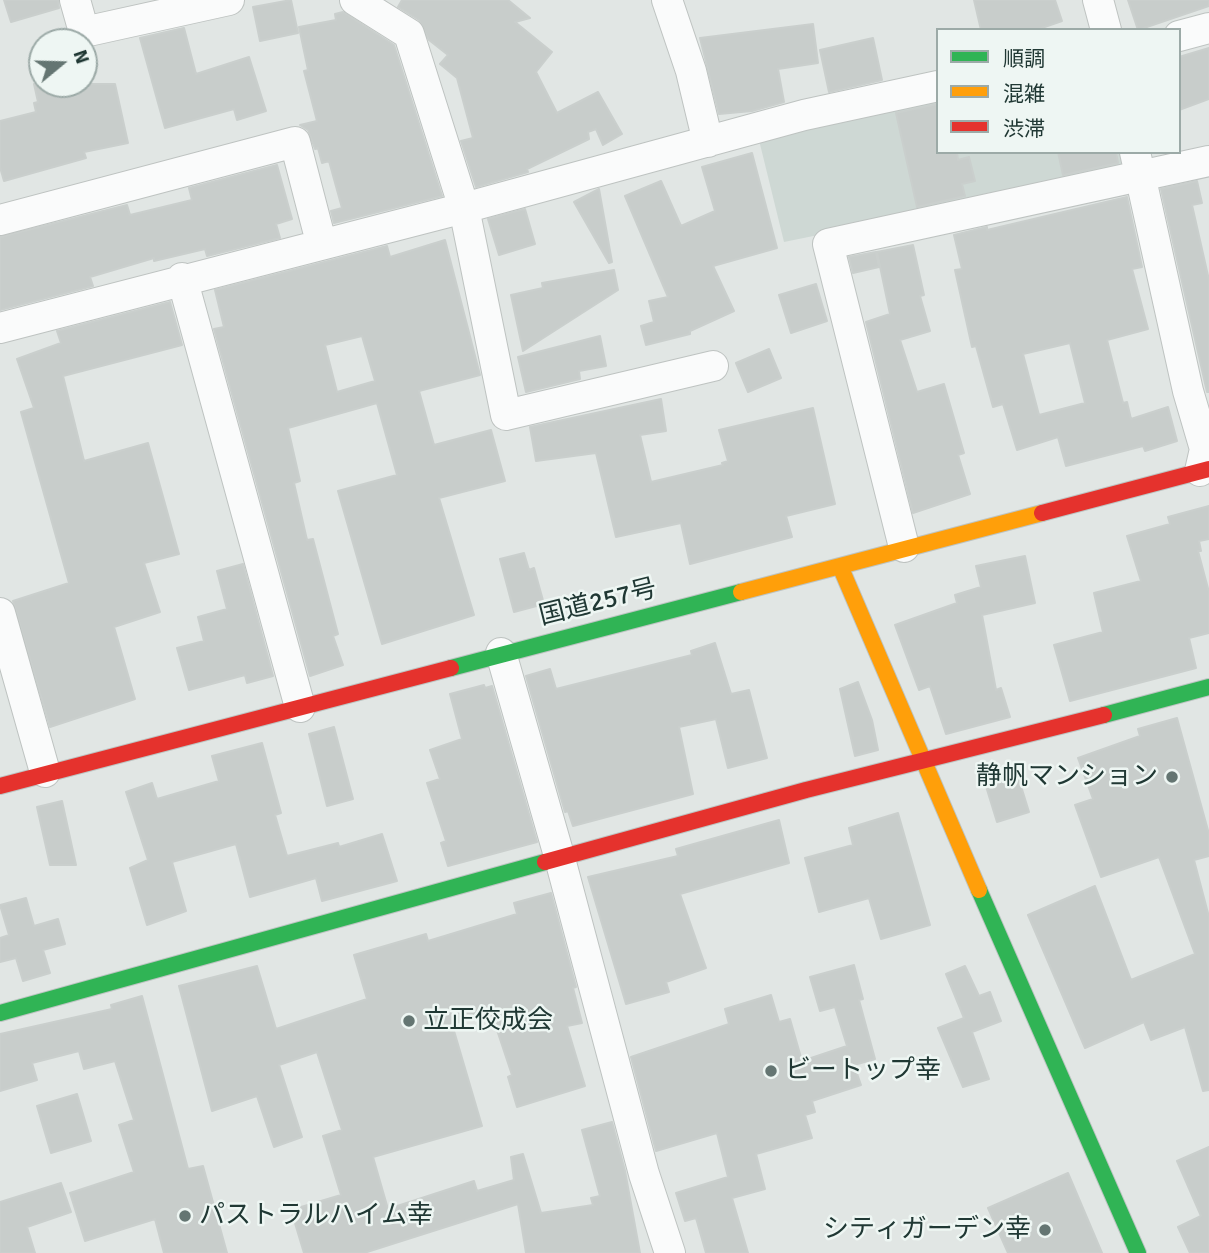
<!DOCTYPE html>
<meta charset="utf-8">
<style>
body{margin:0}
#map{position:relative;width:1209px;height:1253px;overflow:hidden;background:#e1e6e4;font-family:Signika,"Noto Sans JP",sans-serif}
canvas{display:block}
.legend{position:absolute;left:936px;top:28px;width:245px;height:126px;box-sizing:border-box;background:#eef6f3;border:2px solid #9caaa7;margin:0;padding:9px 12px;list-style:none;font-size:21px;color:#203834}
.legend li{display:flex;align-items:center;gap:14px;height:35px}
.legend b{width:35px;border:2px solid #9caaa7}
.north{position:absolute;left:28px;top:28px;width:70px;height:70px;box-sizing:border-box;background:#eef6f3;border:2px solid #9caaa7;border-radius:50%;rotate:71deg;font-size:19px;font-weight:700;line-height:28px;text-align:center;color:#203834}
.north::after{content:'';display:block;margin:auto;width:24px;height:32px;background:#647572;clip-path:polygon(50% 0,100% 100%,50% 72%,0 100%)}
</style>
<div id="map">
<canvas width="1209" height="1253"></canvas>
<ul class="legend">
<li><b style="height:9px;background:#30b455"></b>順調</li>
<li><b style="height:9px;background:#ff9f0a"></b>混雑</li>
<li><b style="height:9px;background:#e5322d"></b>渋滞</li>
</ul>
<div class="north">N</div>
</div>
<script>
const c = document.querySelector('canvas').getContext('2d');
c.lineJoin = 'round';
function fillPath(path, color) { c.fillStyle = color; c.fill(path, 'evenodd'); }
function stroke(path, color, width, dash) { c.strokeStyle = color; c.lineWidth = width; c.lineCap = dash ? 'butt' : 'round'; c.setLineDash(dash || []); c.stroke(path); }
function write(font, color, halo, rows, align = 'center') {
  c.font = font + ' Signika,"Noto Sans JP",sans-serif'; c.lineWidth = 5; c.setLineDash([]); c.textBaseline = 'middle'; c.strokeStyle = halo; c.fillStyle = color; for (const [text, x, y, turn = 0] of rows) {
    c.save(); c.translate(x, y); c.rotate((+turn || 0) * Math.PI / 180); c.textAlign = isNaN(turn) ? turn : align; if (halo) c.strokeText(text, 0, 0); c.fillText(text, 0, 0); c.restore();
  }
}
fillPath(new Path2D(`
 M938 96V152H1121L1126 172 784 242 759 140Z`), '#ced8d4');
const building = new Path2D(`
 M4 0H58L59 8 11 22Z
 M291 0 298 33 260 41 253 7Z
 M402 0H508L530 18 515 22 552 52 536 72 557 113 598 92 622 134 603 145 596 129 588 132 589 139 527 169 528 172 476 187 461 141 473 138 457 78 440 64 448 55 429 40 419 20 398 7Z
 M974 0H1055L1062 21 1036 30H981Z
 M1128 0H1209V6L1138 30Z
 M343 12 394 45 442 196 334 223 331 211 342 208 329 161 322 163 318 148 315 149 308 130 300 125 317 121 304 71 308 70 299 27 336 20 335 14Z
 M813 24 818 63 778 69 784 102 752 111 719 114 700 38Z
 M184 28 196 74 249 57 266 111 237 120 234 109 165 128 140 38Z
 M873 38 882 80 829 92 820 50Z
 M1209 48V99L1179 110V57Z
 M34 84H115L128 143 84 152 86 158 4 181 0 167V121L36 112 34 103 38 102Z
 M938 104V152H957L958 160 969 157 975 181 962 184 965 196 917 207 896 113Z
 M1058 152H1116L1118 163 1063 175Z
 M752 153 777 248 713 266 734 311 690 331V334L646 345 641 326 654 322 649 301 668 297 625 196 661 181 681 226 715 211 702 167Z
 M277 165 292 219 276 224 280 238 207 256 205 249 154 261V258L90 277 93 286 0 310V237L127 205 130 215 192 200 189 188Z
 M1197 181 1202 203 1192 205 1209 280V392H1207L1161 189Z
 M599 189 612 262 609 263 574 202Z
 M1127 197 1142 267 1132 269 1148 329 1107 340 1123 403 1127 402 1131 419 1168 407 1177 441 1145 451 1143 446 1066 466 1058 437 1017 450 1003 404 993 407 976 346 972 347 955 270 962 269 954 235 987 227V230ZM1070 343 1085 403 1039 415 1023 354Z
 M525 209 535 244 499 255 488 219Z
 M445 240 480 375 419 391 434 445 491 430 505 481 439 498 474 615 382 644 338 491 397 475 377 403 288 428 300 481 294 483 307 540 313 539 338 634 333 636 343 665 310 676 214 329 224 327 215 290 387 246 390 257ZM362 336 375 381 337 392 325 345Z
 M913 245 924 295 920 296 930 331 900 340 917 392 944 384 964 453 958 455 970 494 913 513 866 322 890 314 877 252Z
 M876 252 879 267 853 273 849 257Z
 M614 270 618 290 523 351 511 295 543 288 542 283Z
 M816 284 827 321 791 333 779 295Z
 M170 302 182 345 63 376 84 461 148 443 179 554 144 563 160 612 114 627 135 699 50 727 13 601 69 583 21 412 34 408 17 359 61 343 57 331Z
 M600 336 606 366 579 371 580 379 526 392 518 357Z
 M769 349 781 378 748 392 736 363Z
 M661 399 666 431 640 435 651 482 723 465 722 463 728 461 719 430 813 408 835 504 786 516 792 537 690 564 681 523 616 537 596 453 536 461 530 427Z
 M1209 506V539L1199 541 1201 551H1198L1209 592V633L1189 638 1196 668 1070 701 1054 645 1103 632 1094 593 1141 581 1127 536 1170 524 1168 517Z
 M524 553 529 570 534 568 544 604 514 612 500 559Z
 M1025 556 1035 603 982 615 996 690 1001 688 1010 717 946 734 930 686 919 690 895 625 957 603 955 595 981 587 976 566Z
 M243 564 273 676 247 683 245 675 189 690 177 648 204 641 198 617 227 609 217 571Z
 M715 643 731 694 749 690 767 758 728 768 716 719 679 727 693 794 573 826 568 811 565 812 526 676 550 669 556 689 692 655 691 651Z
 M858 682 872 720 878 750 855 756 840 689Z
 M484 685 485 688 492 686 537 842 448 866 441 843 446 841 427 783 440 779 430 750 462 739 450 694Z
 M1177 718 1209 834V856L1194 860 1209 917V1090L1203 1091 1185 1027 1151 1040 1144 1022 1085 1048 1028 915 1095 886 1131 980 1195 954 1159 857 1101 877 1075 805 1093 799 1078 758 1140 736 1138 729Z
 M334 727 353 799 327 806 309 734Z
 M262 743 281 813 275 815 287 856 338 843 339 847 382 834 397 881 322 901 316 878 250 897 236 844 172 862 186 911 147 925 130 868 148 860 126 792 152 783 157 799 219 781 212 756Z
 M1017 773 1029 812 997 822 985 783Z
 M62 801 76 865H50L37 807Z
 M898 813 930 925 881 939 869 898 819 912 805 858 853 845 849 828Z
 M779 820 789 863 680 894 706 968 666 982 669 992 626 1004 588 877 678 856 676 849Z
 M551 893 576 987 573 988 582 1023 567 1026 585 1086 517 1107 508 1077 512 1075 491 1012 452 1024 482 1126 373 1157 388 1209 474 1181 477 1191 514 1180 511 1157 523 1154 541 1213 593 1205 591 1198 600 1196 582 1130 612 1122 625 1171 640 1253H526L518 1204 364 1253H304L291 1210 341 1195 323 1136 342 1130 317 1052 279 1065 302 1137 274 1147 257 1096 212 1111 179 986 257 966 276 1029 367 999 354 955 426 934 428 941 517 914 514 903Z
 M26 898 34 926 58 919 65 944 43 950 50 973 23 981 16 958 0 962V938L9 935 0 905Z
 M854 965 863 999 859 1000 875 1059 854 1065 861 1085 812 1101 815 1112 805 1115 812 1138 756 1154 765 1189 732 1198 748 1253H706L696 1218 685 1221 676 1193 728 1177 717 1133 656 1151 631 1057 729 1024 725 1009 771 995 779 1022 790 1019 802 1061 847 1046 835 1007 820 1011 810 977Z
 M965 966 979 996 990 992 1001 1021 972 1032 989 1079 963 1087 938 1028 964 1018 946 974Z
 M142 996 188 1169 203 1166 227 1253H164L155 1219 85 1241 70 1193 134 1172 119 1125 134 1120 115 1061 84 1069 79 1051 32 1063 37 1080 0 1091V1034L112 1009 111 1005Z
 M77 1094 91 1141 51 1153 37 1106Z
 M1209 1147V1253H1190L1178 1227 1201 1216 1177 1161Z
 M1068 1173 1102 1253H1008L988 1208Z
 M61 1183 71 1212 27 1227 35 1253H0V1202Z`);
fillPath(building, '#c8cdcb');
stroke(building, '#cacfcd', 2);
const street = new Path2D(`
 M75 0 84 32 229 0
 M355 0 409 34 464 208 506 415 713 366
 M667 0 691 71 708 142
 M1098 0 1106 30
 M1179 36 1209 28
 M1135 152 1188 391 1205 449 1200 471
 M0 220 295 142 321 242
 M182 278 300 707
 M0 328 464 208 804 115 938 86
 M904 547 828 244 1209 161
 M0 613 45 772
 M501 653 560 859 644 1174 670 1253`);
const fast = new Path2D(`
 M451 668 741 592
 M1104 715 1209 687
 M979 890 1138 1253
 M0 1013 545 862`);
const slow = new Path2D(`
 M840 566 979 890
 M741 592 1042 513`);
const jam = new Path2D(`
 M1042 513 1209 469
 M0 786 451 668
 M545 862 806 790 1104 715`);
stroke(street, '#bec3c1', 32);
stroke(fast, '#bdc4c2', 18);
stroke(slow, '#bdc4c2', 18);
stroke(jam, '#bdc4c2', 18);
stroke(street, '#fafbfb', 30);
stroke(fast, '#30b455', 16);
stroke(slow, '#ff9f0a', 16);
stroke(jam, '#e5322d', 16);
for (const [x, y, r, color] of [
 [1172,777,7,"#647572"],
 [409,1021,7,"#647572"],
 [771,1071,7,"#647572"],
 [185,1216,7,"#647572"],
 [1045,1230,7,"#647572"]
]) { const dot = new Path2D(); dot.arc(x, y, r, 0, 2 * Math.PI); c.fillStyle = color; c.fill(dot); stroke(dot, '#eef6f3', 2.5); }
write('26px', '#203834', '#eef6f3', [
 ["国道257号",598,603,-14]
]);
write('26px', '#203834', '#eef6f3', [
 ["静帆マンション",1158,777,"right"],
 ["立正佼成会",423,1021],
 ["ビートップ幸",785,1071],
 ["パストラルハイム幸",199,1216],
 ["シティガーデン幸",1031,1230,"right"]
], 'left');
</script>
